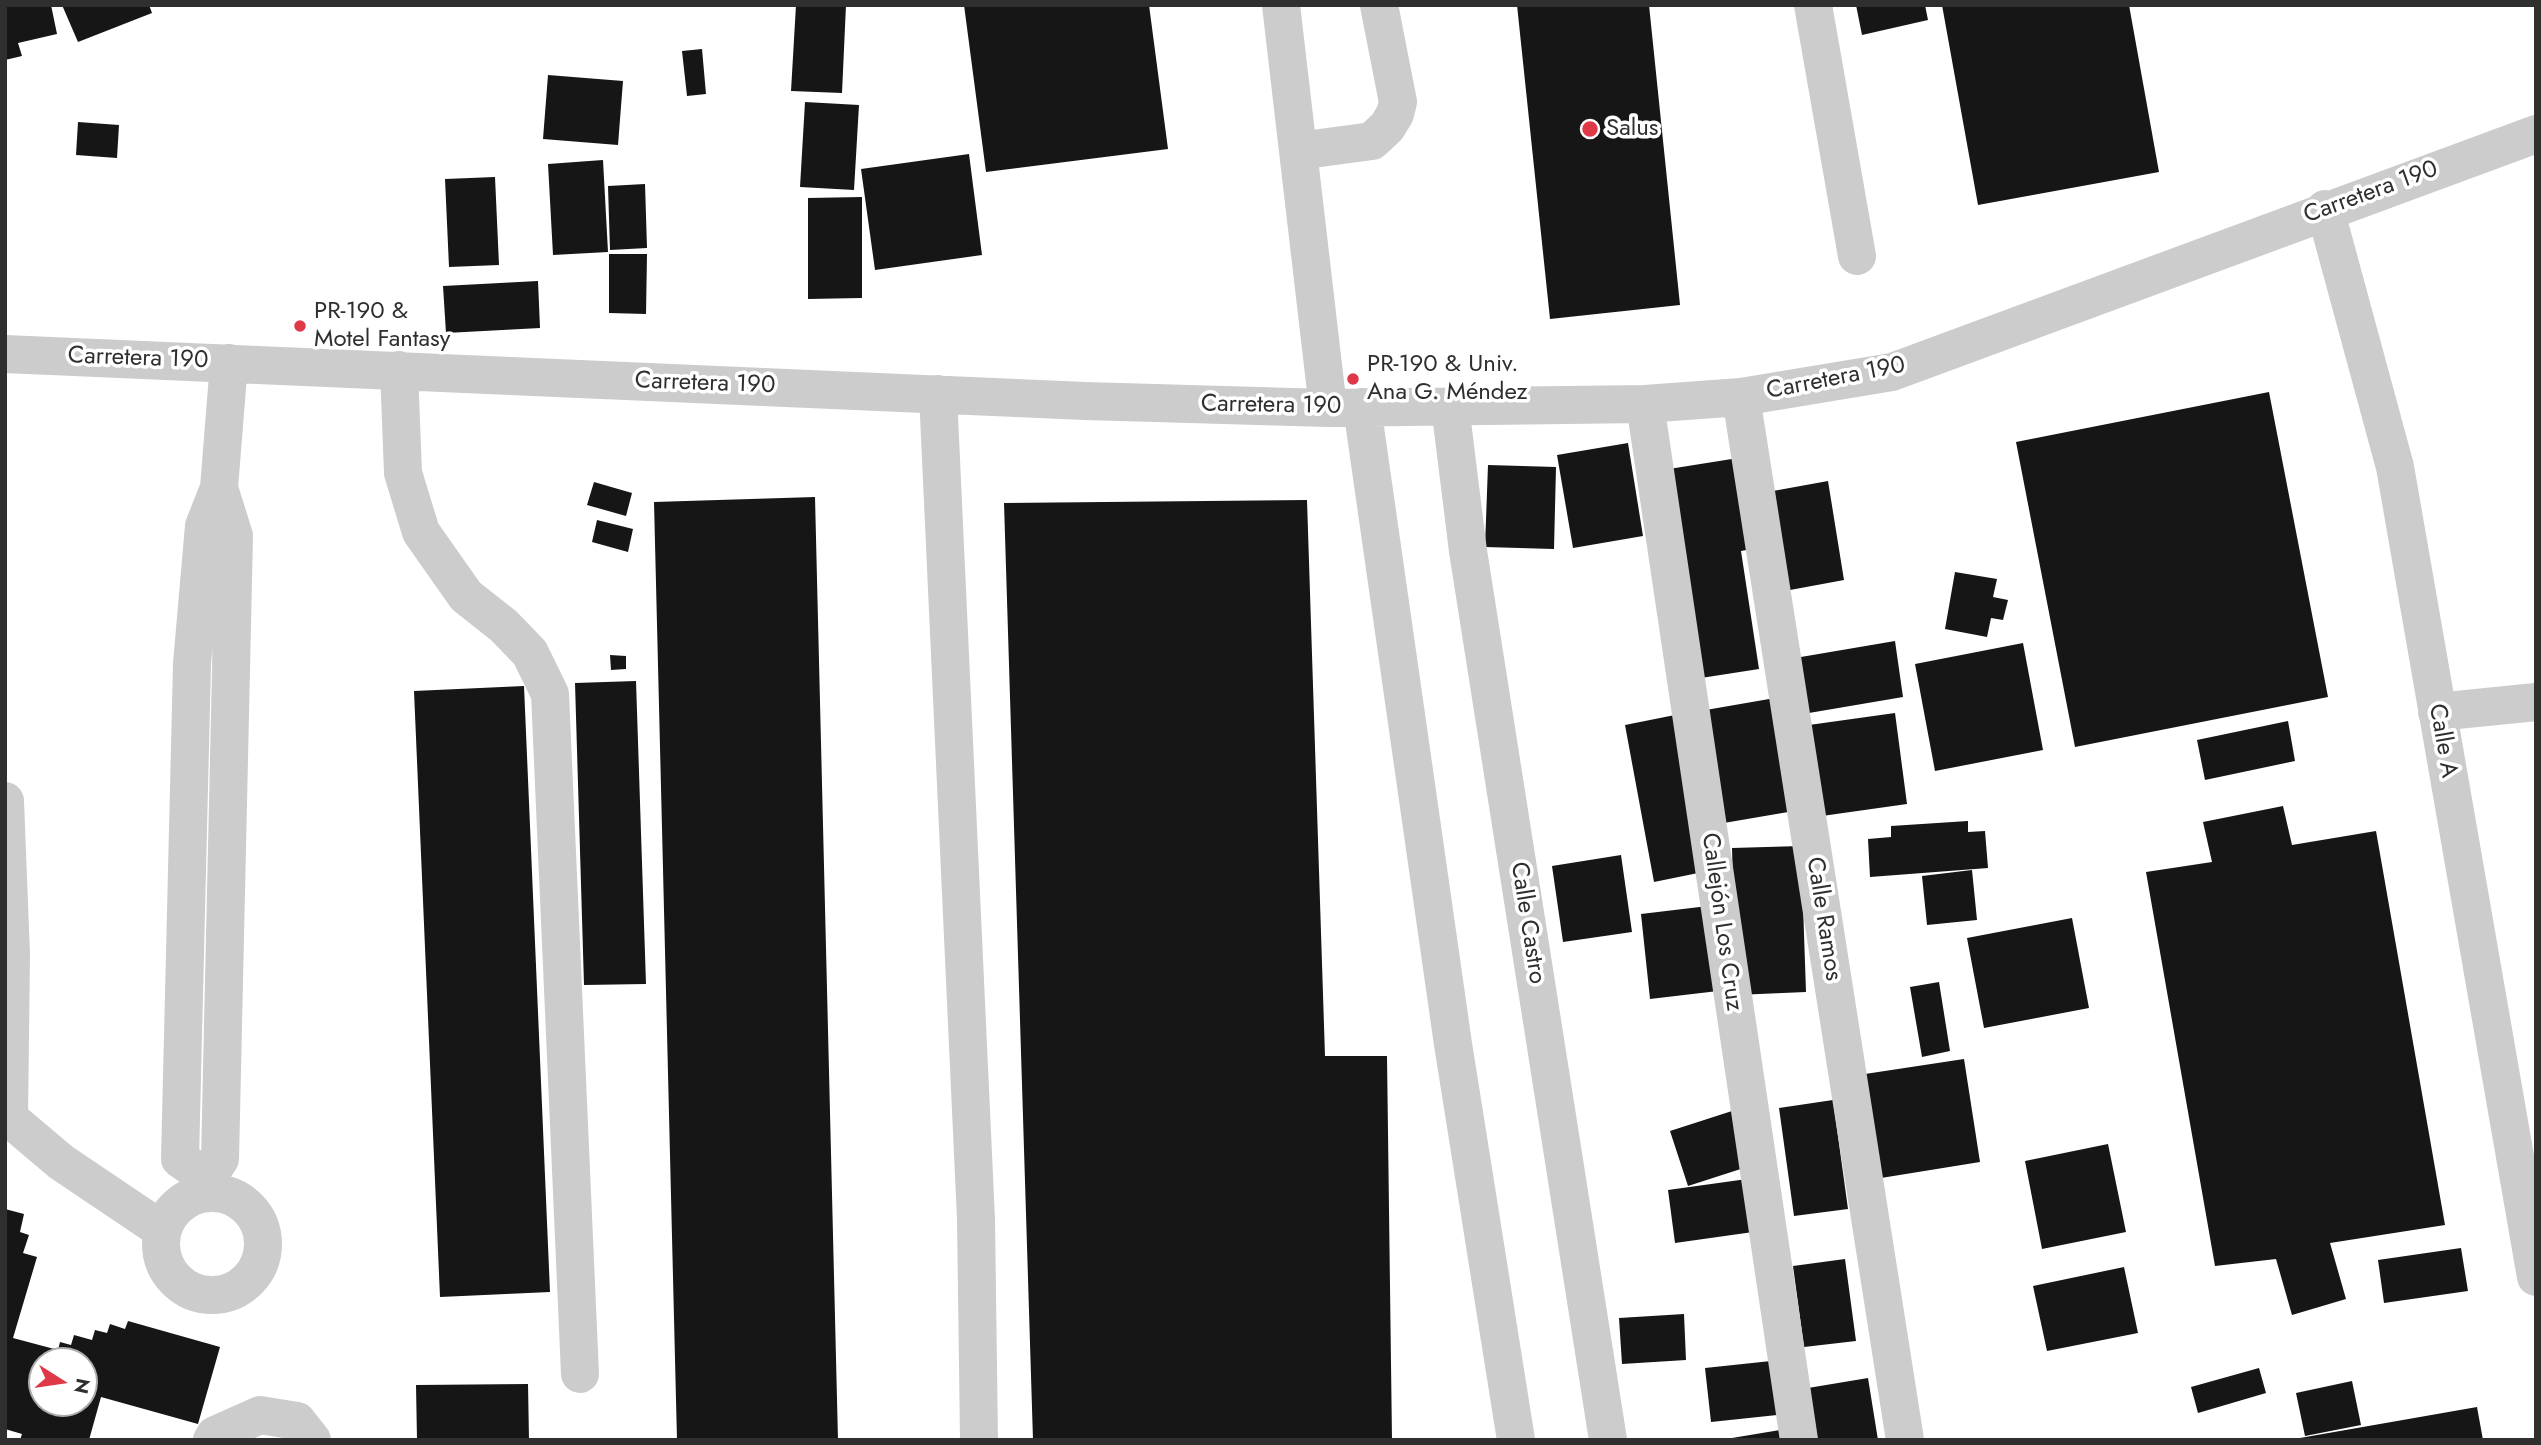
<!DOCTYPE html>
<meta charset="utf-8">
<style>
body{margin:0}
#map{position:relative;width:2541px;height:1445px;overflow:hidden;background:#fff;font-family:Jost,sans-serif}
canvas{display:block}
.frame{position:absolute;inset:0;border:7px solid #2f2f2f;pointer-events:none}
.north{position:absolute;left:28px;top:1347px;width:70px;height:70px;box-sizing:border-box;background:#fff;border:2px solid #acacac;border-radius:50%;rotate:102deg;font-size:19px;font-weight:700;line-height:28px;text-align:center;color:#2f2f2f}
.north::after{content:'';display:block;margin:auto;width:24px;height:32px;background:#df3948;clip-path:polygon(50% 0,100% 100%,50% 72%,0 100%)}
</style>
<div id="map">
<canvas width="2541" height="1445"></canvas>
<div class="frame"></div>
<div class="north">N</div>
</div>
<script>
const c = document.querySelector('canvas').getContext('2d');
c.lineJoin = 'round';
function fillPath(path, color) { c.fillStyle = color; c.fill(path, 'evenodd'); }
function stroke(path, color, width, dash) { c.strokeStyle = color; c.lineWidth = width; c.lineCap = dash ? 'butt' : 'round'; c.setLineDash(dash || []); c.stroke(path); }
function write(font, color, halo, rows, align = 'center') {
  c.font = font + ' Jost,sans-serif'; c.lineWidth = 7; c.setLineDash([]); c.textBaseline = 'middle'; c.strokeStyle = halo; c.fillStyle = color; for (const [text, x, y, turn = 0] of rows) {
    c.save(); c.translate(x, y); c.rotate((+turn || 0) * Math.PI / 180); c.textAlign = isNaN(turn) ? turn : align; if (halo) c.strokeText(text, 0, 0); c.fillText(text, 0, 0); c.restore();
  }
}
fillPath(new Path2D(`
 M5 5H51L57 34 18 43 22 56 5 60Z
 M62 5H149L152 13 78 42Z
 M796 5H846L842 93 791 91Z
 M964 5H1149L1168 149 986 172Z
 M1517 5H1649L1680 305 1550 319Z
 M1856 5H1925L1928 20 1862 35Z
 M1942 5H2129L2159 172 1978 205Z
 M702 49 706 94 687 96 682 51Z
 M548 75 623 81 618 145 543 139Z
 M805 102 859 105 854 190 800 187Z
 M78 122 119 125 117 158 76 155Z
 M969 154 982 255 875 270 861 169Z
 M603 160 608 252 553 255 548 164Z
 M495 177 499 265 449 267 445 179Z
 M645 184 647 248 610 250 608 186Z
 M862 197V298L808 299V198Z
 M609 254H647L646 314 609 313Z
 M538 281 540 328 446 333 443 286Z
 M2269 392 2328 697 2075 747 2016 442Z
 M1628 443 1643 536 1573 548 1557 455Z
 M1738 458 1752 549 1741 551 1759 669 1701 678 1669 469Z
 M1488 465 1556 467 1554 549 1485 547Z
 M1828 481 1844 580 1790 590 1773 491Z
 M594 482 632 493 626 516 587 505Z
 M815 497 838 1440H677L654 502Z
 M1307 500 1325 1056H1387L1392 1440H1033L1004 503Z
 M597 520 633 529 628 552 592 542Z
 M1955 572 1997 579 1993 597 2008 600 2003 620 1991 618 1987 637 1945 629Z
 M1895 641 1903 697 1803 714 1795 658Z
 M2023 643 2043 750 1935 771 1915 664Z
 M610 655 626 656V669L611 670Z
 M636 681 646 984 584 985 575 683Z
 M524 686 550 1292 440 1297 414 691Z
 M1775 698 1794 811 1718 824 1700 711Z
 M1895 713 1907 804 1822 816 1809 725Z
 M1680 714 1708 871 1654 882 1625 725Z
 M2288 721 2295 761 2205 780 2197 740Z
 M2283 806 2292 845 2376 831 2445 1225 2330 1243 2346 1299 2292 1315 2276 1259 2215 1266 2146 872 2212 862 2203 822Z
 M1968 821V832L1985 831 1988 868 1870 877 1868 839 1891 837V826Z
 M1801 846 1806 992 1736 995 1732 848Z
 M1621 855 1632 932 1563 942 1552 866Z
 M1972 870 1977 920 1927 925 1922 876Z
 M1708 906 1718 991 1650 999 1641 914Z
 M2072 918 2089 1008 1984 1028 1967 938Z
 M1939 982 1950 1051 1922 1057 1910 987Z
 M1964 1059 1980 1162 1881 1178 1865 1074Z
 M1833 1100 1848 1209 1794 1216 1779 1108Z
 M1732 1111 1750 1166 1688 1186 1670 1131Z
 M2108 1144 2126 1232 2042 1249 2025 1161Z
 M1747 1179 1753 1232 1675 1243 1668 1190Z
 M5 1209 24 1214 20 1232 29 1235 23 1253 37 1257 13 1338 58 1350 60 1342 71 1345 74 1335 92 1340 95 1330 107 1333 110 1324 125 1329 128 1321 220 1347 198 1424 101 1397 89 1440H20L22 1434 5 1429ZM42 1361H84V1403H42Z
 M2461 1248 2468 1291 2384 1303 2378 1260Z
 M1845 1259 1856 1341 1804 1347 1793 1266Z
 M2124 1267 2138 1333 2047 1351 2033 1286Z
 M1684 1314 1686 1360 1622 1364 1619 1318Z
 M1771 1361 1777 1415 1711 1422 1705 1368Z
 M2259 1368 2266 1393 2198 1413 2191 1387Z
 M1868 1378 1878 1440H1816L1808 1388Z
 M2352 1381 2361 1425 2305 1436 2296 1393Z
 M528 1384 529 1440H417L416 1385Z
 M2477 1407 2483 1440H2300V1438Z
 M1786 1429 1787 1440H1732V1438Z`), '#161616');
stroke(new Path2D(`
 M1281 5 1328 408
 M1813 5 1857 256
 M1298 151 1372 141 1387 127 1395 114 1398 102 1379 5
 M2325 209 2395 467 2536 1277
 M5 354 1085 401 1328 408 1645 404 1741 397 1892 372 2536 134
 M399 370 403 473 421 532 466 596 504 626 530 653 550 694 580 1374
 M938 394 976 1219 979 1440
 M1741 397 1905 1440
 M1645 404 1799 1440
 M1450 406 1468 551 1608 1440
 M1362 407 1453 1044 1516 1440
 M2437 712 2536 702
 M5 801 11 955 9 1118 61 1162 162 1230
 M207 1178 180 1159 192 664 204 526 219 488 229 363
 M161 1244a51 51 0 1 1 102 0a51 51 0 1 1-102 0Z
 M207 1193V1178L220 1159 234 536 219 488
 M212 1440 215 1435 260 1415 297 1421 312 1440`), '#ccc', 38);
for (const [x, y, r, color] of [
 [1590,129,9,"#df3948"],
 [300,326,7,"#df3948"],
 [1353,379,7,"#df3948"]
]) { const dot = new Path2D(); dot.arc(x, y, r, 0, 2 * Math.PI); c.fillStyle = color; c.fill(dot); stroke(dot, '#fff', 2.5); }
write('24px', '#2f2f2f', '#fff', [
 ["Salus",1606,129],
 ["PR-190 &",314,312],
 ["Motel Fantasy",314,340],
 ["PR-190 & Univ.",1367,365],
 ["Ana G. Méndez",1367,393]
], 'left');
write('24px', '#2f2f2f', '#fff', [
 ["Carretera 190",2371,193,-20],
 ["Carretera 190",138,359,2],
 ["Carretera 190",1836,379,-11],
 ["Carretera 190",705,384,2],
 ["Carretera 190",1271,406,1],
 ["Calle A",2442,741,80],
 ["Calle Ramos",1823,919,81],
 ["Callejón Los Cruz",1721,922,82],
 ["Calle Castro",1527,923,81]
]);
</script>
